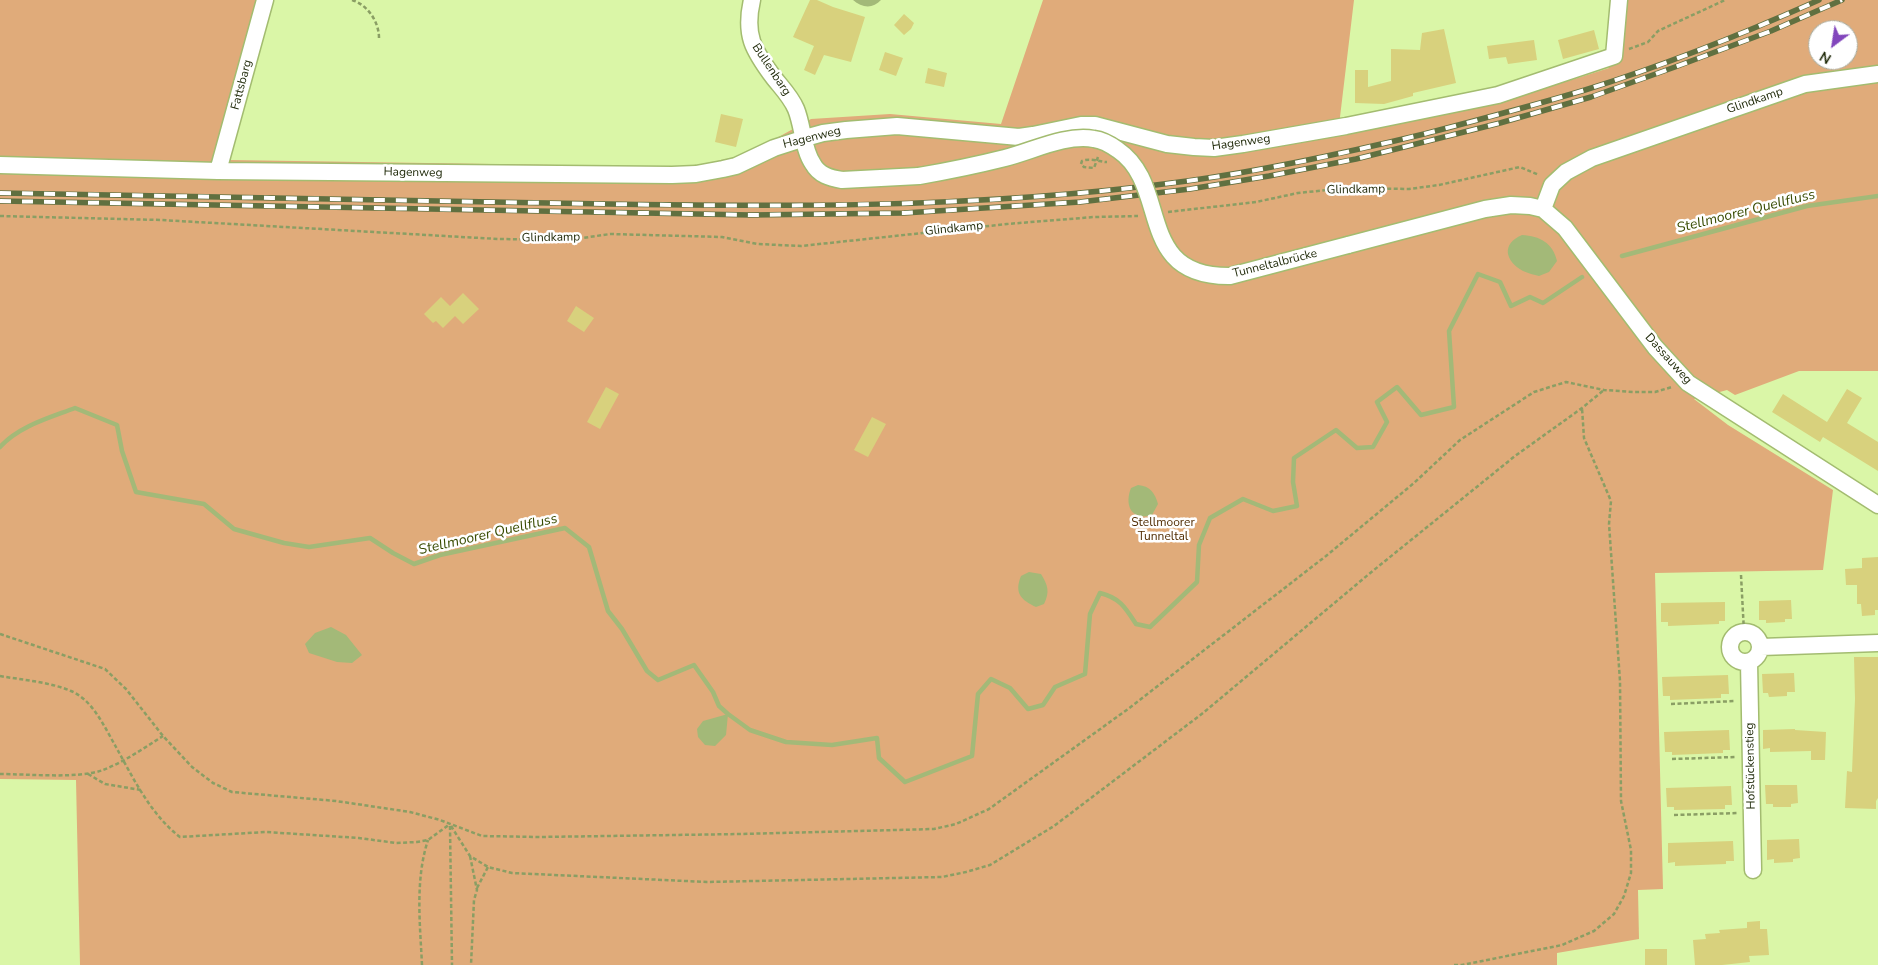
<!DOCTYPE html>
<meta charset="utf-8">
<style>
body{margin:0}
#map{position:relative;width:1878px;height:965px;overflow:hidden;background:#daf6a7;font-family:"Nunito Sans",sans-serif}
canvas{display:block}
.north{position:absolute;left:1808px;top:20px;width:50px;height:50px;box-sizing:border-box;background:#fff;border:1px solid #a7ab9e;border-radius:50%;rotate:211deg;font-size:14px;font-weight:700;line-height:20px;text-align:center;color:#222c0c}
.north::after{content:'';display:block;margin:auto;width:18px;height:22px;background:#8246bc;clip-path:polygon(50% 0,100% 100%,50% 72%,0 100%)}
</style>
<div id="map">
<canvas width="1878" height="965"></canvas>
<div class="north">N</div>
</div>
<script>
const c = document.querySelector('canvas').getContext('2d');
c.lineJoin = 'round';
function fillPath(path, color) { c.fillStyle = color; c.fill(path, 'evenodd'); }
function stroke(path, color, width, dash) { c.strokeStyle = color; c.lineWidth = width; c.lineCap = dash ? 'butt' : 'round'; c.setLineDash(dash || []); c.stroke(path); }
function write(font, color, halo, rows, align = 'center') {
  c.font = font + ' "Nunito Sans",sans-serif'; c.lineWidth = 5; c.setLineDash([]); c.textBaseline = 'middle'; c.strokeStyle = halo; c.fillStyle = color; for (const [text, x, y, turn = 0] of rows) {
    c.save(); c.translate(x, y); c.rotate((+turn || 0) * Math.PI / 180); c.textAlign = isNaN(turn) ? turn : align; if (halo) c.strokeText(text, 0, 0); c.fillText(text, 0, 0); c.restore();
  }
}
fillPath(new Path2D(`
 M0 0H257L230 160 688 167 746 155 811 119 890 114 1001 124 1043 0H1354L1340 117 1342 134C1432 115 1522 97 1609 68L1612 0H1878V371H1799L1735 395 1727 390 1694 399 1728 425 1833 490 1823 570 1655 573 1663 889 1638 890 1639 939 1557 953V965H80L76 780 0 779ZM1818 30H1848V60H1818Z`), '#e0ab7a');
fillPath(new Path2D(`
 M853 0H881C873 9 862 8 853 0Z
 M1522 235C1540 236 1553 243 1557 261L1549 272 1539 276C1534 275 1528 273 1523 271 1505 261 1501 244 1522 235Z
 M1138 485C1150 486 1155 493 1158 504L1152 515C1132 521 1124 506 1131 488Z
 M1029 572 1041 574C1048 585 1050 592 1044 604L1036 607C1021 600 1014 593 1021 576Z
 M331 627 346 635 362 655 352 663 337 662 309 653 305 644 315 633Z
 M728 714 726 735 715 746 705 745 698 737 697 729 703 721Z`), '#a3b978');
stroke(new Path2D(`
 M1622 256 1807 206 1878 196
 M0 447C19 426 49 418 75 408L117 425 122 451 136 492 204 504 234 529 284 543 309 547 370 538 393 553 414 564 440 555 565 528 589 547 608 611 622 629 647 671 658 680 694 665 713 692 719 706 728 714 750 730 786 742 832 745 877 738 879 758 905 782 972 756 978 694 991 679 1010 688 1028 709 1043 705 1055 687 1085 674 1090 614 1100 593C1120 598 1125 607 1136 624L1150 627 1197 582 1199 545 1210 518 1243 499 1273 511 1297 506 1293 482 1294 458 1336 430 1357 448 1373 447 1387 422 1377 402 1397 387 1421 415 1454 407 1449 331 1478 274 1500 282 1511 306 1530 297 1543 303 1582 277`), '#a3b978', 4.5);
fillPath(new Path2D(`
 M810 0H817L833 7 865 17 851 62 824 55 815 75 804 70 814 46 793 37Z
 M904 14 914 23 911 29 904 35 894 25Z
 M1444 29 1456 83 1413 93V96L1384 104 1355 103V70H1368V87L1391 81V49L1420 50 1422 33Z
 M1594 30 1599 49 1563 59 1558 40Z
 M1534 40 1537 60 1508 64 1506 57 1489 59 1487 46Z
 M885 52 903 58 896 76 879 70Z
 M928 68 947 73 944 87 925 83Z
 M721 114 743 119 736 147 715 142Z
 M463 293 479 309 463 324 455 316 443 328 436 321 433 323 424 314 441 297 450 306Z
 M576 306 594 318 584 332 567 321Z
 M606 387 619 394 600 429 587 422Z
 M1847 389 1862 398 1847 423 1878 442V471L1823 437 1820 442 1772 412 1783 394 1827 422Z
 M872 417 886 424 868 457 854 450Z
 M1878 557V610H1875V615L1862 616 1861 604H1857V585H1846L1845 569 1862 568V558Z
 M1791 600 1792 619H1785V622L1766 623V620H1759V601Z
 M1725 602V621H1719V624L1668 626V622H1661V603Z
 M1854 657H1878V798L1876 801V809L1845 808 1847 771 1852 772 1855 699Z
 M1794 673 1795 692H1787V696L1769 697 1768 693H1763L1762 674Z
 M1728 675 1729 694H1721V698L1670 700V696H1663L1662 677Z
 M1795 729V730L1826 732 1825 760H1811V751L1770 752V748L1763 749V730Z
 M1729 730 1730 750H1723V753L1672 755V752H1665L1664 732Z
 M1765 785H1797L1798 803 1791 804V807H1773V804H1766Z
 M1731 786 1732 805H1725V809L1674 810V807H1667L1666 788Z
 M1799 839 1800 858 1793 859V862L1774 863V859L1767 860V840Z
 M1733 841 1734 861H1726V864L1675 866V862L1668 863V843Z
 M1760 921V929H1767L1769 955 1749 956 1750 962 1722 965H1695L1693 940 1706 939 1705 934 1720 933 1719 930 1747 928V922Z
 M1645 949H1667V965H1645Z`), '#d8d17d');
const minor = new Path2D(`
 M752 0C744 35 753 50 774 78 782 88 791 97 796 109 803 126 803 150 813 164 819 175 830 178 842 180L919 176
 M0 165 218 171 672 175 696 174 723 169 736 166 774 148 805 138 823 133 846 130 897 126 1019 137 1033 135 1081 125H1095L1167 144 1194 147 1214 148 1243 144 1346 126 1498 95 1614 56 1619 0
 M218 171 265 0
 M1543 209 1552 185 1566 172 1592 158 1805 84 1878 74
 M1348 245 1485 209 1511 205 1530 206 1543 209 1565 228 1655 347 1688 383 1878 505
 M1730 647a15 15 0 1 1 30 0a15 15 0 1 1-30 0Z
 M1761 647 1878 643
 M1749 662 1753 870`);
stroke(minor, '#a3bc70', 19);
stroke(new Path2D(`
 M352 0C368 5 379 22 379 38
 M1629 49 1648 42 1658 31 1725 0
 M1098 157 1094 168 1084 167 1081 164 1082 161C1089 158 1098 161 1105 162H1107
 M1168 212 1256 202 1298 193 1347 188 1409 189 1439 185 1520 167 1539 175
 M0 216 161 220 498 239 569 240 610 234 722 237 758 244 801 246 1007 224 1094 217 1138 216
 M1741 575 1744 632
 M0 634 105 669 126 689 163 736 192 767 213 783 232 792 336 801 410 812 440 820 482 836 540 837 741 834 934 829 956 824 989 809 1128 709 1326 556 1414 483 1460 440 1534 392 1566 382 1604 390 1634 392H1655L1672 387
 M0 676C23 680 50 682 71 691 93 700 105 728 116 747 133 778 151 815 180 837L266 832 359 838 396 843 417 842 428 840 450 824
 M1671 704 1735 701
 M1672 759 1735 757
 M0 774C27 774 79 779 103 770 124 762 144 748 163 736
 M88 774 105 784 141 790
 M1674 815 1738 813
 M450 826 452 965
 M451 826 470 856 488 867 512 873 707 882 942 877 966 872 990 865 1054 826 1203 713 1369 574 1515 456 1582 408 1604 390
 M470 856 477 890 474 900 471 965
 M477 888 488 867
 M422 965C420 923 415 880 428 840
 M1454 965H1462L1562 945 1594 931 1614 914 1624 896 1631 873V850L1621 801 1620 681 1609 524 1611 501 1584 438 1582 408`), '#8a9e64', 2.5, [4, 2.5]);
stroke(minor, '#fff', 16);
const rail = new Path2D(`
 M0 193C183 196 365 200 548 203 762 207 974 210 1187 181 1267 170 1345 153 1424 134 1478 120 1532 106 1585 90 1665 65 1743 34 1819 0
 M0 201 751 215 904 213 1080 202 1190 189 1269 176 1356 159 1500 123 1591 97 1675 67 1771 31 1842 0`);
stroke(rail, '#607040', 5.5);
stroke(rail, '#fff', 4, [11]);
const minorBridge = new Path2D(`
 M919 176C948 171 977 165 1005 158 1033 151 1065 134 1094 139 1103 140 1111 145 1118 150 1171 186 1134 277 1230 276L1348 245`);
stroke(minorBridge, '#a3bc70', 19, []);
stroke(minorBridge, '#fff', 16);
write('12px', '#222c0c', '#fff', [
 ["Bullenbarg",771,70,56],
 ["Fattsbarg",242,85,-75],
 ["Glindkamp",1755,101,-19],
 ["Hagenweg",812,138,-14],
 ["Hagenweg",1241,143,-8],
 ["Hagenweg",413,173,1],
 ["Glindkamp",1356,190,-1],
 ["Glindkamp",954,229,-6],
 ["Glindkamp",551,238,-1],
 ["Tunneltalbrücke",1275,264,-14],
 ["Dassauweg",1668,359,48],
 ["Hofstückenstieg",1751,766,-91]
]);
write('12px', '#502c02', '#fff', [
 ["Stellmoorer",1163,523],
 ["Tunneltal",1163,537]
]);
write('italic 14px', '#384b00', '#fff', [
 ["Stellmoorer Quellfluss",1746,212,-14],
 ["Stellmoorer Quellfluss",488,535,-13]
]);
</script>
